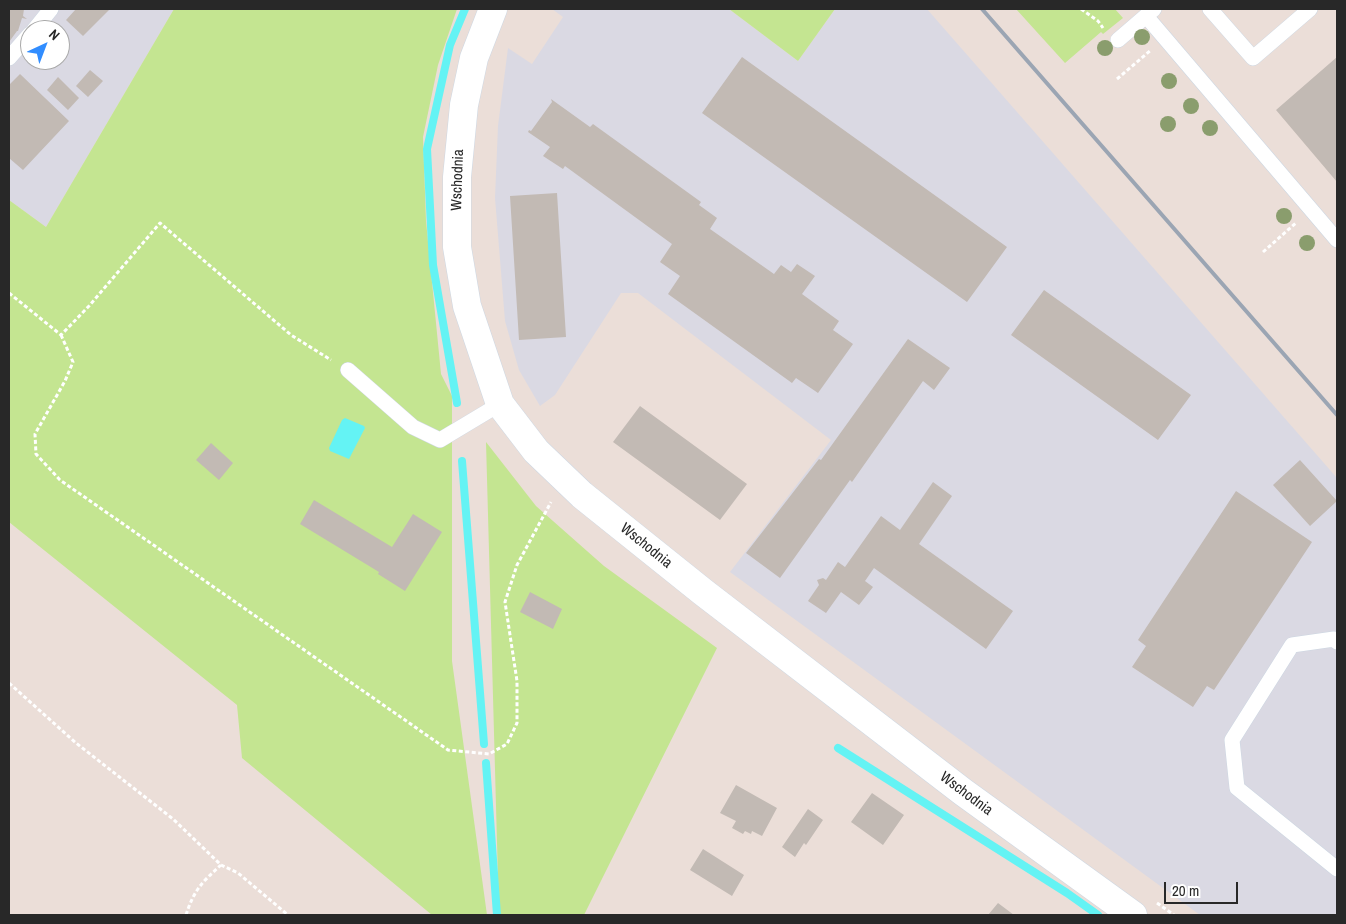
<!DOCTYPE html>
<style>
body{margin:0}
#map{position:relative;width:1346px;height:924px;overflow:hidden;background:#ebded8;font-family:"Archivo Narrow",sans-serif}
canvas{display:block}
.frame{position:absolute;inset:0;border:10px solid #282828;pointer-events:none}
.north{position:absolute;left:20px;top:20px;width:50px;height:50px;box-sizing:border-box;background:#fff;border:1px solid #a9a9a9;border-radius:50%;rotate:43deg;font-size:14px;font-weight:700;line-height:20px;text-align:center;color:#282828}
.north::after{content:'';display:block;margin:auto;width:18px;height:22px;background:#318dff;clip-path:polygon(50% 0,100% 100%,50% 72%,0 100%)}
.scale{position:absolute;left:1164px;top:882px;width:74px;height:22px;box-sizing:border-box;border:2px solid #282828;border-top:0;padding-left:6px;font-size:15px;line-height:18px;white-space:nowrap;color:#282828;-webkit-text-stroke:4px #fff;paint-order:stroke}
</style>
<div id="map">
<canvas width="1346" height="924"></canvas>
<div class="frame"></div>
<div class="north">N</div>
<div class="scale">20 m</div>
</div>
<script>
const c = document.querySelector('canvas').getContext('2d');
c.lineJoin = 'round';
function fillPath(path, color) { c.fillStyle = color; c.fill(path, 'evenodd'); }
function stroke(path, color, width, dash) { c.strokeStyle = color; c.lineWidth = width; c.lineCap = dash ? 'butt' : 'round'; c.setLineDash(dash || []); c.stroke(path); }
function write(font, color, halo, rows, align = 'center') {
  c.font = font + ' "Archivo Narrow",sans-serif'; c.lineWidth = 5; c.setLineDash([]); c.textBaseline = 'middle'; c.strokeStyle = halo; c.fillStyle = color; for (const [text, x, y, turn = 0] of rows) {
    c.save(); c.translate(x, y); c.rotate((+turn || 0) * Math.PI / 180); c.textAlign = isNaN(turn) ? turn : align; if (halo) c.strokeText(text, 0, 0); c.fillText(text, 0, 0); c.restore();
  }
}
fillPath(new Path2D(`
 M9 9H174L46 227 9 200ZM30 30H60V60H30Z
 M552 9H729L798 61 835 9H927L1337 478V915H1200L730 572 831 440 638 293H621L555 395 540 406 519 370 505 321 495 198 498 126 508 48 532 64 563 17Z`), '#dad9e3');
fillPath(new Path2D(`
 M174 9H457L438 65 423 137 426 221 441 374 452 396V661L487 915H432L242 758 237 705 9 522V200L46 227Z
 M729 9H835L798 61Z
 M1016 9H1115L1123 18 1103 34 1101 32 1065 63Z
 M486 442 536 506 604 566 717 648 584 915H499Z`), '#c4e591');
fillPath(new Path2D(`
 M345 418 364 426 365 428 349 459 330 451 329 448 342 420Z`), '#64f3f4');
stroke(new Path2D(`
 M457 403 433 265 427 149 450 45 465 9
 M462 461 484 744
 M838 748 1067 893 1098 915
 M486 763 497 915`), '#64f3f4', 8);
fillPath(new Path2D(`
 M9 9H24L23 16 27 19 22 18 18 31H17L9 42Z
 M76 9H110L83 36 66 20Z
 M742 57 1007 247 967 302 702 113Z
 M1337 57V182L1276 110Z
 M90 70 103 81 88 97 76 86Z
 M20 74 69 121 23 170 9 158V85Z
 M58 77 79 98 68 110 47 90Z
 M551 99 590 127 593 124 701 202 699 205 717 218 710 229 774 274 781 265 791 272 797 264 815 276 802 294 839 321 833 330 853 344 818 393 796 378 792 383 668 294 680 276 660 262 672 244 565 166 563 169 543 156 550 147 528 132 529 130 531 131 552 102Z
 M557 193 566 337 519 340 510 196Z
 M1044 290 1191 395 1158 440 1011 335Z
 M908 339 950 368 934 390 923 381 852 482 850 480 780 578 746 553 819 459 821 460Z
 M640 406 747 484 720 520 613 442Z
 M211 443 233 463 219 480 196 460Z
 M1300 460 1337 501 1310 526 1273 485Z
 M933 482 952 496 919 544 1013 611 986 649 874 568 865 581 873 587 859 605 841 592 826 613 808 601 819 585 817 580 823 578 826 580 838 562 845 567 881 516 900 530Z
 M1236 491 1312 542 1214 690 1207 686 1193 707 1132 667 1146 646 1138 640Z
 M314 500 392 547 413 514 442 532 405 591 378 574 379 572 300 524Z
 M530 592 562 609 553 629 520 612Z
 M736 785 777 808 762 836 752 831 751 834 745 831 743 834 732 828 736 821 720 813Z
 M872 793 904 815 883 845 851 822Z
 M808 809 823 820 806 845 804 843 795 857 782 847Z
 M703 849 744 875 732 896 690 870Z
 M998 903 1014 915H988Z`), '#c2bab4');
const lane = new Path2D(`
 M1210 9 1253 58 1310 9
 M1146 16 1337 240
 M34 30 51 9
 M1118 40 1154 9
 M9 58 30 34
 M348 370 413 427 440 440 500 404
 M1337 642 1334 639 1292 645 1232 740 1237 788 1337 869`);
const street = new Path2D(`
 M493 9 474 58 464 105 457 177V247L467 306 500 404 536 451 582 495 703 592 963 792 1133 915`);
stroke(lane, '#cdd7e2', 16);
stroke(street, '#cdd7e2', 29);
stroke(new Path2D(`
 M1081 9 1098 21 1103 28
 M1117 79 1151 50
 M1263 252 1297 222
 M9 293 61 335 89 306 160 223 291 335 331 360
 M61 335 73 362 65 381 35 434 36 454 60 480 448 750 489 754 507 744 517 723V681L505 602 517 565 551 502
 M9 683 76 743 173 819 221 865 238 873 288 915
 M1157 903 1174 915
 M186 915C194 890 202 882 221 865`), '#fff', 3, [4, 2.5]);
stroke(lane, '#fff', 15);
stroke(street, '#fff', 28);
stroke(new Path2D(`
 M982 9 1337 415`), '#9ba5b3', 4);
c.fillStyle = '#8a9d6d';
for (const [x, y] of [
 [1142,37],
 [1105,48],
 [1169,81],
 [1191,106],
 [1168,124],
 [1210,128],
 [1284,216],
 [1307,243]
]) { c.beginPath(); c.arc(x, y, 8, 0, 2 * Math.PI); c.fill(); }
write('15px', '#282828', '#fff', [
 ["Wschodnia",458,180,-88],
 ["Wschodnia",646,546,39],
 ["Wschodnia",966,794,37]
]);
</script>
